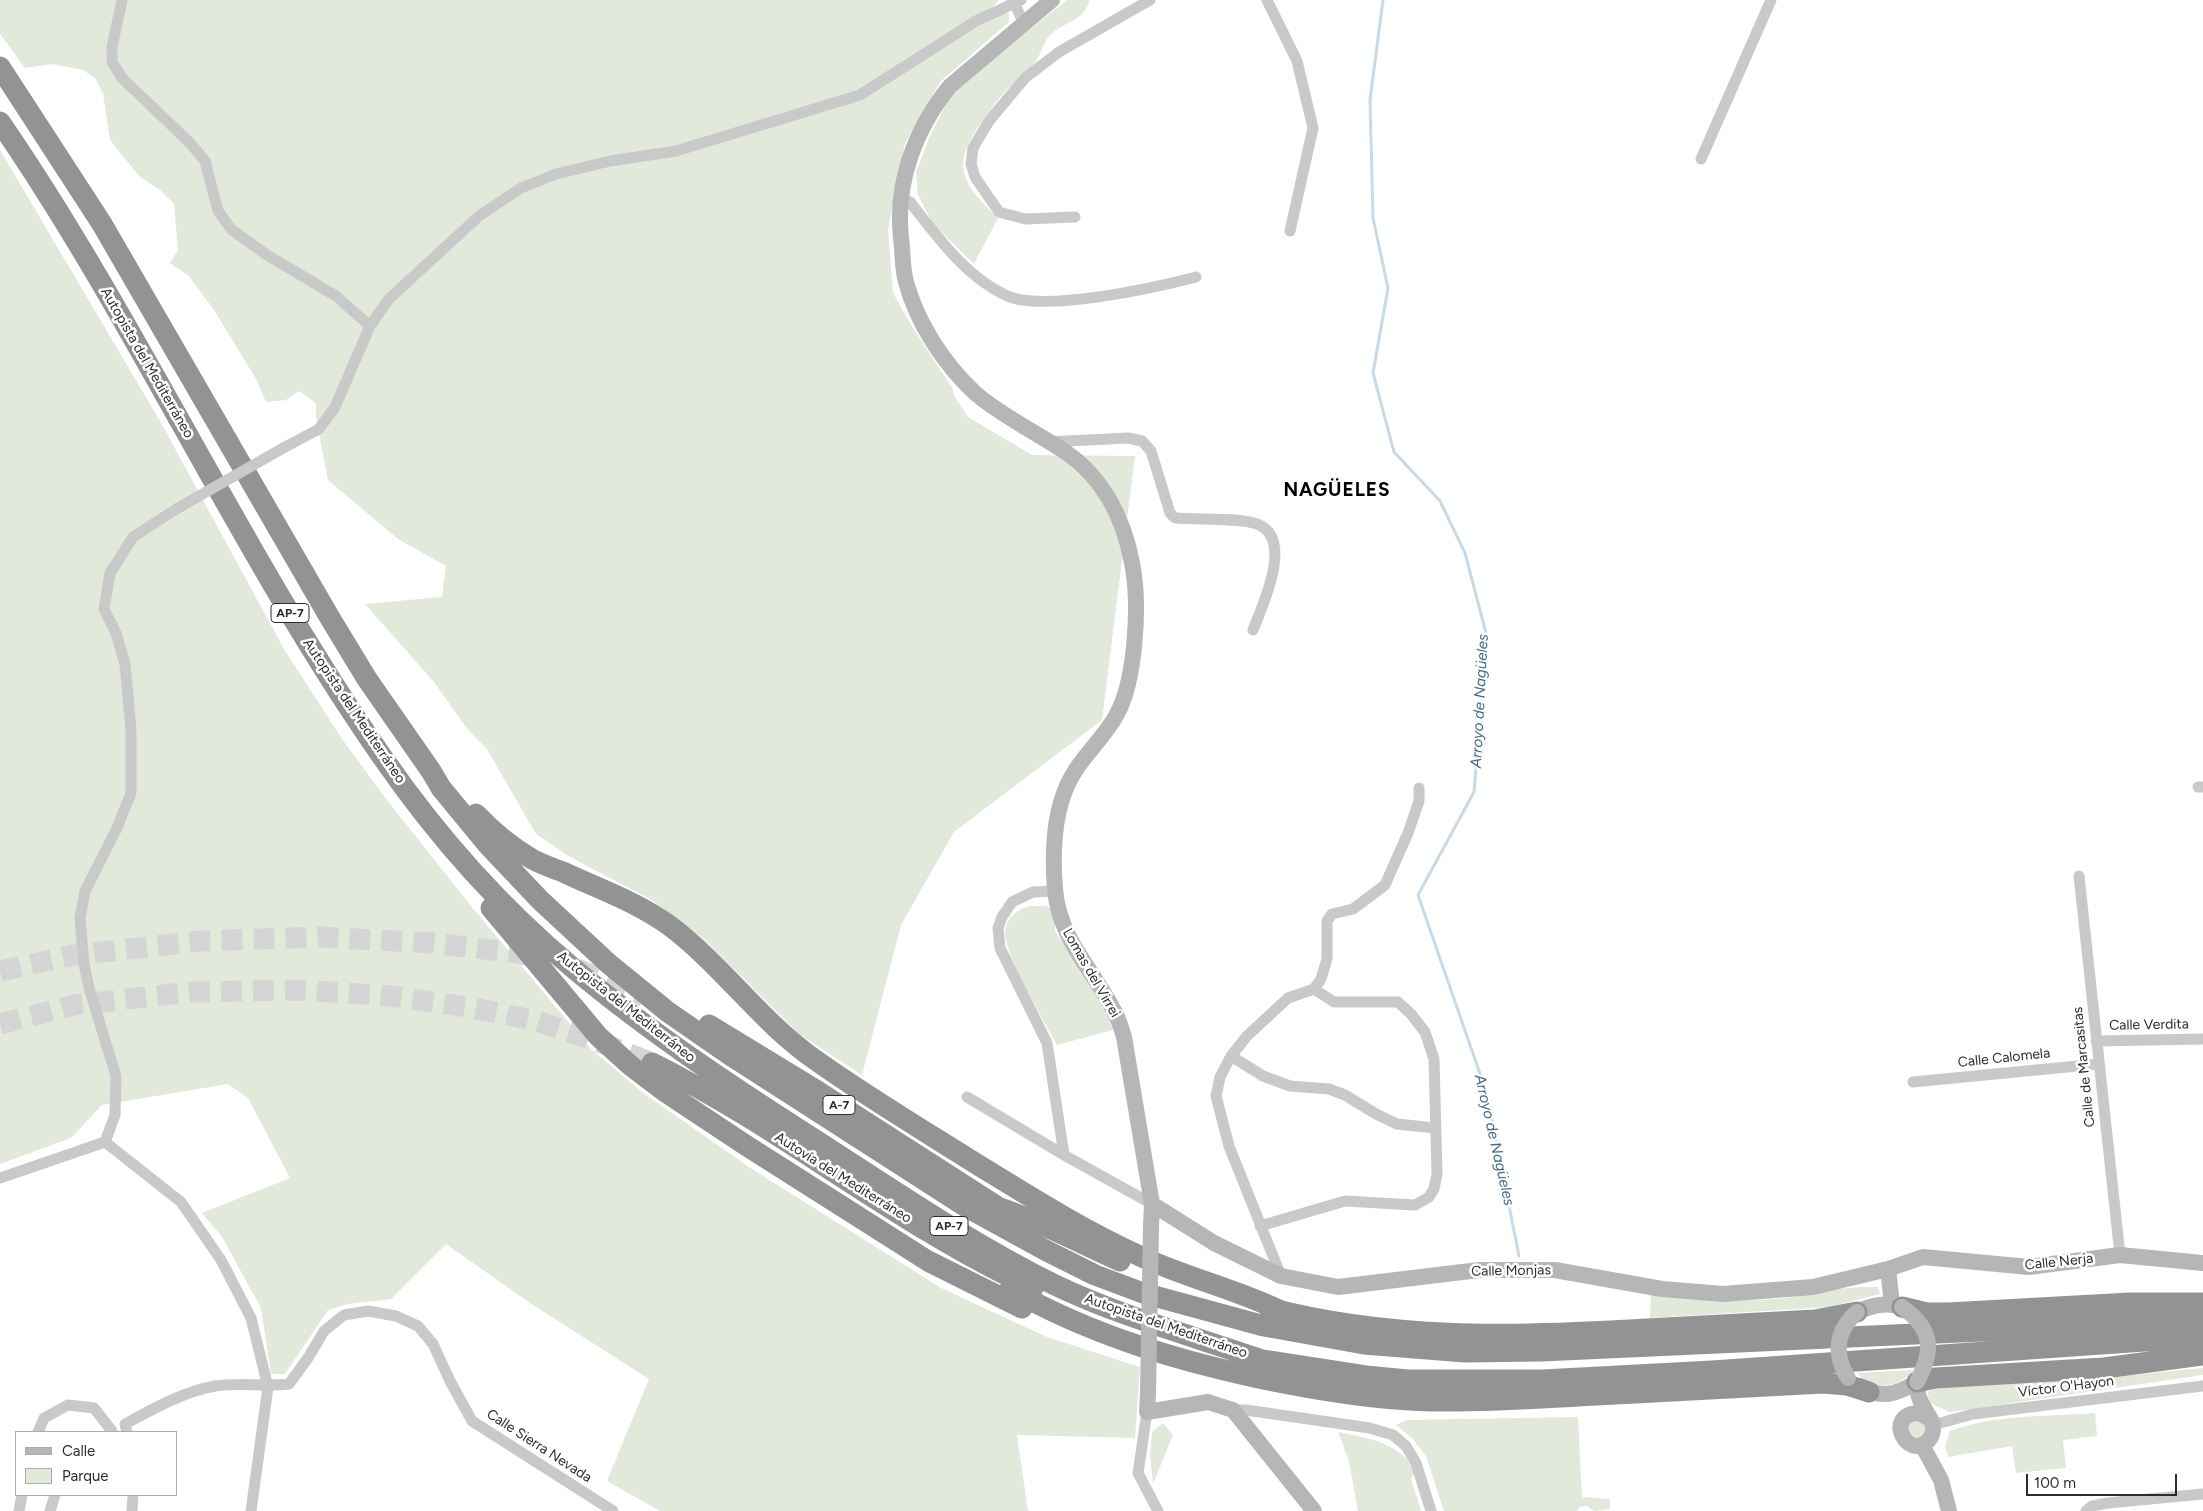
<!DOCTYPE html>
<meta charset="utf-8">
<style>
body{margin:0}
#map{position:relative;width:2203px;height:1511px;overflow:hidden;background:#fff;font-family:Figtree,sans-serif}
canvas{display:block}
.legend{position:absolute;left:15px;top:1431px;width:162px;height:65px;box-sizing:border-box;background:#fff;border:1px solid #ababab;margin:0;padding:6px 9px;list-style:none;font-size:15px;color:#2c2c2c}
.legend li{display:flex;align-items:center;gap:10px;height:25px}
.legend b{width:25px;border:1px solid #ababab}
.scale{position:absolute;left:2026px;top:1474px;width:151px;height:22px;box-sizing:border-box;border:2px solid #2c2c2c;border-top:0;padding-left:6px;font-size:15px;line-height:18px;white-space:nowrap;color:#2c2c2c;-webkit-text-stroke:4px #fff;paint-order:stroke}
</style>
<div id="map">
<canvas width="2203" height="1511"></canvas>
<ul class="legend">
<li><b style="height:6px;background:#b6b6b6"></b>Calle</li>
<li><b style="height:14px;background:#e2e9db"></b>Parque</li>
</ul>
<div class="scale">100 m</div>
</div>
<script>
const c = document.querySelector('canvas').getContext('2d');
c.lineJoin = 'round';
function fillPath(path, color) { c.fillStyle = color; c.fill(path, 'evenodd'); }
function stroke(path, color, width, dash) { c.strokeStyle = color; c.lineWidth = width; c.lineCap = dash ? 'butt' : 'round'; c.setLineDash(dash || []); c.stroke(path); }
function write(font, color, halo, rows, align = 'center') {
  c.font = font + ' Figtree,sans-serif'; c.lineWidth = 5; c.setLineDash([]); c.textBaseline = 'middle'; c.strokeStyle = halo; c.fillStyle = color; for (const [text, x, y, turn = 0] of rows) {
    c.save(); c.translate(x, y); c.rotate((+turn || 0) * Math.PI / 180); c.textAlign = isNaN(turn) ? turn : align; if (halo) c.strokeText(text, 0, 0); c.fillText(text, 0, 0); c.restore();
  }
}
fillPath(new Path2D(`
 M0 0H999L978 24 1004 12 1009 14V22L940 82 905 143 888 230 893 293 911 325 953 389V394L968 417 1032 455 1135 456 1102 720 954 832 901 925 862 1075 799 1034 704 939 650 899 570 857 536 834 487 749 468 730 434 682 365 604 442 597 446 566 398 539 328 480 316 418V403L299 391 286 400 266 402 256 379 214 310 189 276 170 263 178 250 174 204 160 190 139 176 110 140 103 93 95 78 83 70 52 64 25 68 0 34Z
 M1067 0H1090C1080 25 1068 19 1051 34 1043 42 1041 55 1034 64 1026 74 1013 83 1004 93 996 101 990 111 983 120 950 166 961 182 998 218L974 264 933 224 918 195 916 172 929 138 948 100 967 79Z
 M0 150 160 421 284 649 342 739 387 800 471 906 591 1049 642 1092 749 1167 941 1288 1047 1337 1140 1367 1135 1438 1017 1435 1028 1511H660L607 1481 649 1379 530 1303 446 1244 391 1299 348 1304 328 1310 285 1374H271L261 1308 222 1237 202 1213 290 1178 248 1098 228 1084 102 1105 71 1138 0 1164Z
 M1030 906H1046L1054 911 1055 931 1105 1007 1113 1030 1057 1045C1045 1022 1004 954 1005 932 1006 918 1018 909 1030 906Z
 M1862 1287H1878L1880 1294 1829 1307 1650 1318 1651 1295 1726 1300H1762L1787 1298 1823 1290Z
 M2203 1368V1375L1950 1412 1929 1403 1928 1392 1935 1388 2132 1375Z
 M1914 1370C1899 1387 1874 1393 1857 1373Z
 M2095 1413 2097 1436 2063 1440 2066 1468 2016 1473 2012 1446 1948 1457 1945 1446 1950 1431C1996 1414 2046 1417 2095 1413Z
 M1578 1417 1582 1497 1610 1499V1509L1594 1511 1587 1506 1580 1507 1577 1511H1444L1426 1456 1412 1438 1396 1425 1407 1420Z
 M1922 1417 1929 1433 1913 1440 1906 1426Z
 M1163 1423 1173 1435 1153 1484 1150 1456 1152 1432Z
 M1338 1432C1366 1438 1402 1442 1415 1472L1411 1479 1421 1511H1358L1349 1461Z`), '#e2e9db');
stroke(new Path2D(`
 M1383 0 1370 100 1373 218 1388 288 1373 373 1394 452 1440 501 1465 553 1487 637 1474 792 1418 895 1487 1094 1519 1256`), '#c8dae8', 3);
stroke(new Path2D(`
 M577 969 644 996
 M0 971 75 955 201 941 321 937 432 943 518 953 543 960
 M0 1024 74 1005 191 992 299 990 391 996 474 1008 537 1021 594 1040 652 1063`), '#d5d5d5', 21, [21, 11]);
stroke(new Path2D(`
 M122 0 112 47V62L122 78 190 143 205 161 218 211 232 230 267 255 336 296 370 326 389 299 479 216 521 188 556 174 610 161 676 151 860 95 976 21 1021 0
 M1267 0 1297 61 1313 128 1290 231
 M1014 2 1023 22
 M1701 159 1771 0
 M901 198 910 202C937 236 964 275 1005 295 1042 313 1154 288 1196 277
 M1075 217 1025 219 999 212 975 177 971 164 973 148 989 121 1025 78 1059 52 1150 0
 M1048 442 1128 438 1142 441 1151 451 1170 513 1175 518C1197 520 1237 517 1257 524 1295 538 1262 607 1253 630
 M285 447 319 429 335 407 370 326
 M2198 787H2203
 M2079 876 2120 1255
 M1055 891 1033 892 1012 902 1002 917 998 928 1000 948 1047 1043 1064 1155
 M2096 1041 2203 1039
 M1231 1056 1263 1076 1290 1086 1329 1089 1345 1095 1376 1114 1397 1124 1435 1128
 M1913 1082 2098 1064
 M967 1097 1064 1155 1152 1204
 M105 1142 115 1115 116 1076 89 988 84 964 80 918 85 891 117 828 131 793V730L125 664 116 633 104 609 110 573 133 537 178 508
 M0 1178 105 1142 181 1202 221 1260 251 1318 268 1387 251 1511
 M1260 1226 1345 1201 1415 1205 1429 1197 1434 1189 1437 1174 1434 1059 1425 1032 1411 1014 1398 1002H1334L1314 989
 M1281 1276 1229 1146 1216 1096 1220 1077 1231 1056 1247 1036 1288 998 1314 989 1321 979 1327 959V921L1332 914 1353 909 1385 885 1408 833 1419 801V788
 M1233 1410H1246L1370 1428 1393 1435 1406 1446 1416 1463 1431 1511
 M1147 1412 1138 1473 1158 1511
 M1933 1425 1973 1414 2203 1386
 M38 1432 44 1418 68 1405 94 1408 112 1431
 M127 1432 125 1424C153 1409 182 1392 215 1386 239 1382 264 1387 289 1384L308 1358 324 1331 344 1315 368 1311 396 1316 418 1326 433 1344 450 1381 472 1421 613 1511
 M19 1511 22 1495
 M50 1511 55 1495
 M132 1511 133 1495
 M2086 1511 2092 1506 2108 1503 2203 1494`), '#c9c9c9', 11);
stroke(new Path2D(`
 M1052 0 950 86C915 129 895 183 901 238 903 252 902 268 906 282 917 323 944 364 975 393 1003 417 1036 432 1067 453 1104 479 1124 520 1132 563 1140 602 1136 679 1117 714 1105 737 1084 754 1072 776 1053 809 1052 852 1055 889 1059 939 1093 969 1114 1011 1119 1019 1121 1028 1124 1037L1152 1204 1151 1226
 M1152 1204 1214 1243 1281 1276 1338 1287 1479 1270H1555L1662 1289 1723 1294 1813 1287 1888 1269 1923 1257 2029 1267 2120 1255 2203 1263
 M1888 1269 1892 1304
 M1857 1312C1873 1305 1885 1302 1902 1307
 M1915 1383C1917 1389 1918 1396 1921 1402 1924 1409 1929 1415 1932 1422 1934 1428 1933 1436 1928 1441 1907 1461 1883 1414 1919 1413L1930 1419
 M1860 1386C1881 1400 1897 1394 1917 1382
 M1148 1393 1147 1412 1208 1402 1233 1410 1314 1511
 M1922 1445 1941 1480 1949 1511`), '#b6b6b6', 16);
stroke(new Path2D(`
 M0 67 102 224 330 618 367 679 431 771 441 788 488 845 540 900 609 964 668 1012 733 1057 963 1205 1045 1250 1095 1275 1143 1293 1264 1326 1364 1344 1465 1352 1541 1351 2114 1325 2203 1317
 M0 122C140 326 241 555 383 758 437 836 501 908 573 968 653 1035 740 1092 828 1148 902 1196 976 1246 1055 1285 1122 1317 1193 1336 1262 1360
 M476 814C492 831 511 847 532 859 541 864 552 868 563 872 599 889 637 902 670 926 722 965 760 1021 814 1059 866 1096 921 1129 975 1163 1029 1196 1084 1231 1142 1257 1187 1278 1236 1289 1281 1311
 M491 908 598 1036 631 1066 664 1091 747 1146 928 1261 1022 1308
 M709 1025 819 1092 1009 1214
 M652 1063C784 1129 899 1226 1033 1288
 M997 1207C1040 1221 1079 1243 1120 1261
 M1010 1289C1092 1336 1182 1362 1273 1381 1325 1391 1378 1400 1431 1401 1486 1402 1542 1398 1597 1395 1673 1391 1748 1387 1823 1383L1847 1385 1869 1392
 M1902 1307 1927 1313H1949L2130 1303H2203
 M1269 1308C1387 1339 1508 1337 1629 1330 1691 1327 1753 1323 1815 1320L1857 1312
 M1249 1359 1262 1360 1366 1376 1407 1380H1543L1712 1371 2203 1337
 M1917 1382 1935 1378 2104 1368 2203 1355`), '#939393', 21);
stroke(new Path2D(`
 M178 508 285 447`), '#c9c9c9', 11);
stroke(new Path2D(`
 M1902 1307C1933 1329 1934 1350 1917 1382
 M1848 1378C1833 1353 1836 1331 1857 1312
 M1148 1393 1151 1226`), '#b6b6b6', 16);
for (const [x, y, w] of [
 [290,613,38],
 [839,1105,32],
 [949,1226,38]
]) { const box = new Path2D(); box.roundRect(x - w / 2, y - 9.5, w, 19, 4); c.fillStyle = '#fff'; c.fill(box); stroke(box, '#2c2c2c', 1); }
write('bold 12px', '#2c2c2c', null, [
 ["AP-7",290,613],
 ["A-7",839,1105],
 ["AP-7",949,1226]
]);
write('14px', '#2c2c2c', '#fff', [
 ["Autopista del Mediterráneo",147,363,60],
 ["Autopista del Mediterráneo",354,711,56],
 ["Lomas del Virrei",1091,973,60],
 ["Autopista del Mediterráneo",626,1007,38],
 ["Calle Verdita",2149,1025,-1],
 ["Calle Calomela",2004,1058,-6],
 ["Calle de Marcasitas",2084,1067,-96],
 ["Autovía del Mediterráneo",843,1178,32],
 ["Calle Nerja",2059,1262,-6],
 ["Calle Monjas",1511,1271,-1],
 ["Autopista del Mediterráneo",1166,1326,19],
 ["Víctor O'Hayon",2066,1387,-7],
 ["Calle Sierra Nevada",539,1446,33]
]);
write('italic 15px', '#426987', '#fff', [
 ["Arroyo de Nagüeles",1480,701,-87],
 ["Arroyo de Nagüeles",1494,1140,77]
]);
c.letterSpacing = '1px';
write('bold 19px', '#000', '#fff', [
 ["NAGÜELES",1337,490]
]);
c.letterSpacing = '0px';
</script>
